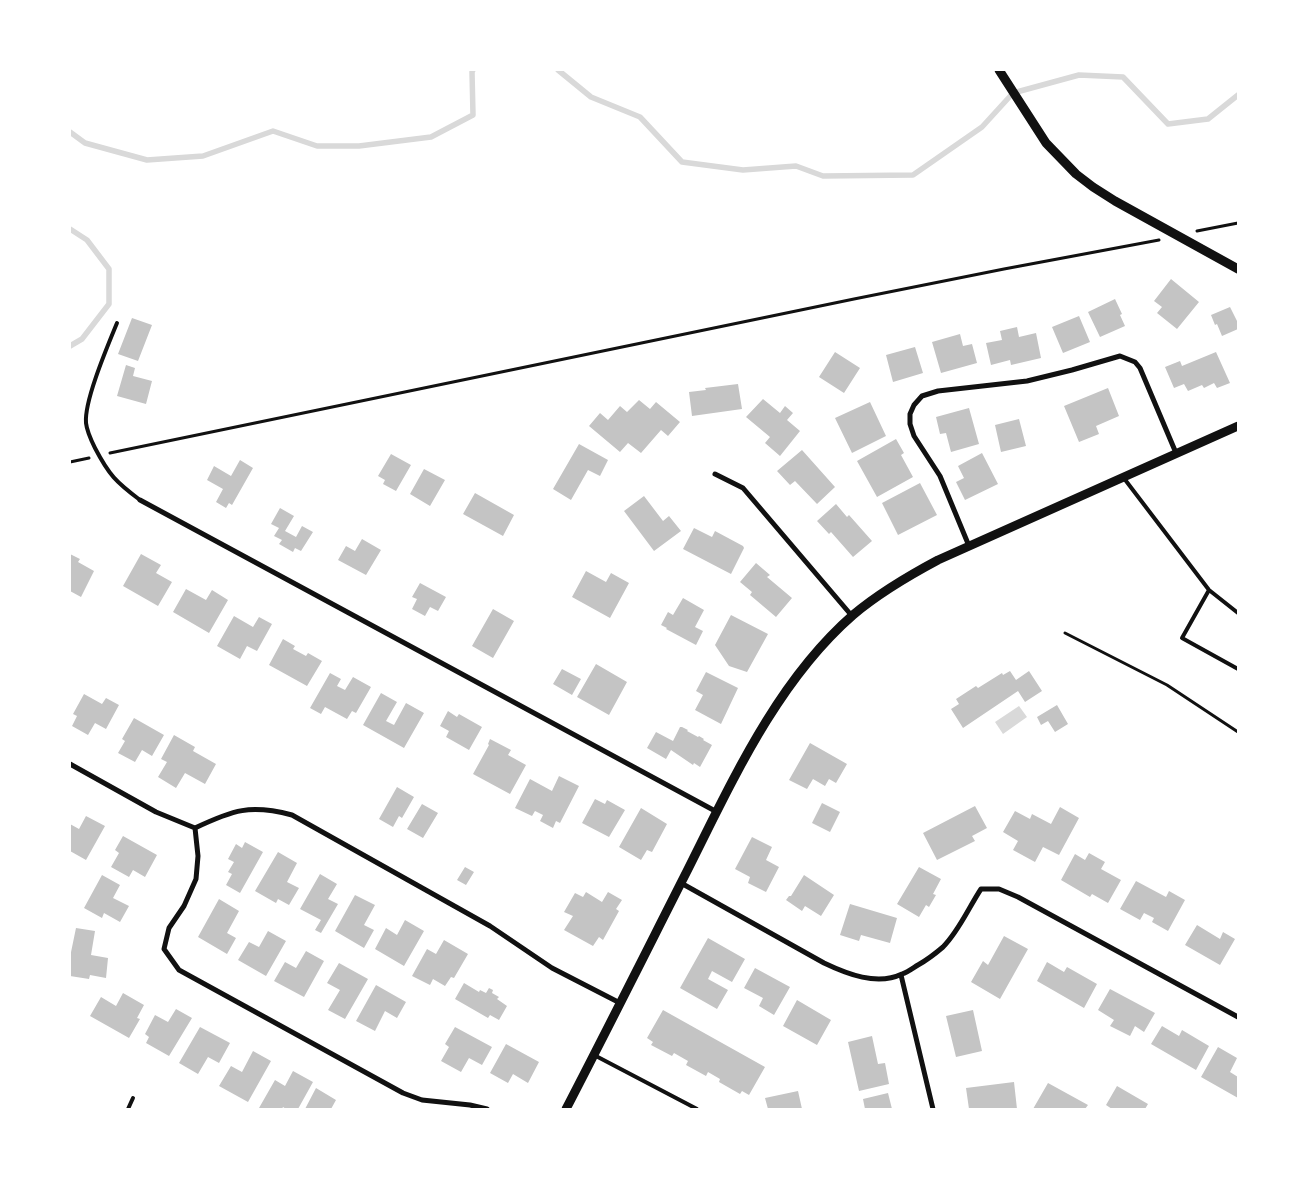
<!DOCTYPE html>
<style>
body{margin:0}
#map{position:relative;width:1308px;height:1179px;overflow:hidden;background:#fff;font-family:Lato,sans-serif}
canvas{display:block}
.frame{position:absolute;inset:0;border:71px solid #fff;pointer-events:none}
</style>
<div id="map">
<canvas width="1308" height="1179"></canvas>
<div class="frame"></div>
</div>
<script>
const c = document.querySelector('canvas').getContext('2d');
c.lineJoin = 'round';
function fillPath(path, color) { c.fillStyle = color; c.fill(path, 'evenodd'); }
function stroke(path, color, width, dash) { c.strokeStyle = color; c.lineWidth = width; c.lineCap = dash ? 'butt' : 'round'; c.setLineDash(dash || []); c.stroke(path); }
fillPath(new Path2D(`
 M1019 706 1027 717 1003 734 995 722Z`), '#d9d9d9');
stroke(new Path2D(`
 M558 70 591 97 640 117 682 162 743 170 796 166 823 176 913 175 982 127 1013 93 1079 75 1123 77 1168 124 1208 119 1238 95
 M70 132 85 143 147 160 203 156 273 131 317 146H359L431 137 473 115 472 72 473 70
 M70 229 87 240 109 269V304L82 339 70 346`), '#d9d9d9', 5.5);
fillPath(new Path2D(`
 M1171 279 1199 302 1177 329 1157 313 1162 307 1154 301Z
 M1115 299 1122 314 1120 315 1125 326 1100 337 1088 312Z
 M1230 307 1238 323V329L1222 336 1217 324 1215 325 1211 315Z
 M1079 316 1090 342 1063 353 1052 327Z
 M132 318 152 325 138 361 118 354Z
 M1017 327 1019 337 1036 333 1041 358 1011 365 1010 360 991 365 986 343 1002 340 1000 331Z
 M960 334 963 346 972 344 977 363 941 373 932 342Z
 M915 347 923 373 893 382 886 355Z
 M835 352 860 368 844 393 819 377Z
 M1216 352 1230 383 1217 388 1214 383 1204 388 1202 385 1188 391 1184 384 1174 388 1165 367 1180 361 1182 366Z
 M126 365 135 368 133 376 152 381 146 404 117 396Z
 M738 384 742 409 692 416 689 392 706 390 705 388Z
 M1108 388 1119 416 1096 426 1099 434 1079 442 1064 406Z
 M763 399 780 413 785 406 793 413 787 420 800 431 780 456 765 443 770 437 746 417Z
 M639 400 650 409 656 402 680 422 668 436 661 430 641 453 628 443 620 452 589 426 600 413 608 420 620 406 627 412Z
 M870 402 886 436 852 453 835 418Z
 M969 408 979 444 951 452 946 433 940 434 936 417Z
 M1019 419 1026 446 1001 452 995 425Z
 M896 439 904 453 901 455 913 477 877 497 857 461Z
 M579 444 608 460 600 476 588 470 571 500 553 489Z
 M802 450 835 487 817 504 795 481 790 485 777 471Z
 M982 453 998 484 965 500 956 482 964 478 958 466Z
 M391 454 411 465 396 491 383 484 385 480 378 476Z
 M240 460 253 468 232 505 229 503 226 508 216 502 223 489 207 480 214 466 231 476Z
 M424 469 445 480 430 506 410 494Z
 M920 483 937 515 898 535 882 503Z
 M475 493 514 515 503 536 463 514Z
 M644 496 663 521 669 516 681 531 654 551 624 511Z
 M836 504 847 517 849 515 872 541 853 557 831 532 829 534 817 521Z
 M280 508 294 516 285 531 296 537 302 526 313 532 301 551 295 548 293 552 279 544 282 540 274 536 279 528 271 524Z
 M694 528 712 537 715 531 743 546 744 548 731 574 683 549Z
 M362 539 381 550 366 575 338 560 346 546 355 551Z
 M70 554 80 559 78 562 94 571 81 597 70 591Z
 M141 554 161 565 156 573 172 582 158 606 123 586Z
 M756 563 770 575 767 577 792 598 776 617 750 595 752 592 740 582Z
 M586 571 606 582 611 573 629 583 610 618 572 597Z
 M420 583 446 597 438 611 430 607 425 616 412 609 417 599 412 597Z
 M186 589 206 600 212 590 228 600 209 633 173 612Z
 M683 598 704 610 695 627 703 631 696 645 666 629 667 628 661 625 668 612 673 615Z
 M493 609 514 621 493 658 472 646Z
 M731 615 768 634 747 672 729 666 715 645Z
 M234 616 253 627 259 617 272 624 257 651 247 646 240 659 217 646Z
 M283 639 295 646 293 649 306 656 308 653 322 661 307 686 269 665Z
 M596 664 627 682 609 715 577 697Z
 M562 669 581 679 572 695 553 684Z
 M1010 671 1016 680 1029 671 1042 691 1025 702 1018 691 963 728 951 709 959 704 956 699 976 686 978 688 1002 673 1003 675Z
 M706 672 738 688 721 724 695 710 703 695 696 691Z
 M330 673 341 679 337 686 345 690 353 677 371 687 356 713 352 711 347 719 325 707 321 714 310 708Z
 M381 693 397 702 386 721 394 725 406 703 424 713 404 748 363 725Z
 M84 694 102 704 106 698 119 705 106 729 95 723 88 735 72 726 77 716 73 714Z
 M1057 705 1068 724 1055 732 1048 721 1041 725 1037 717Z
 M448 711 457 717 459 714 482 727 469 750 446 737 449 731 440 726Z
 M134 718 164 735 152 756 142 750 135 762 118 753 125 741 122 739Z
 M680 727H682L688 730 687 731 698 737 699 736 704 739 703 740 712 745 700 767 694 763 693 765 671 750 666 759 647 748 656 732 673 741Z
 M174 735 195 747 193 751 216 764 205 784 185 773 176 788 158 777 167 762 161 759Z
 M490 739 511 750 508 755 526 765 510 794 473 774 489 745 488 744Z
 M810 743 847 764 836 783 829 779 825 786 813 779 807 789 789 780Z
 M559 776 579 786 560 823 556 821 553 828 540 821 543 815 535 811 532 816 515 808 530 779 552 791Z
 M397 787 414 797 402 818 399 816 393 827 379 819Z
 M595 799 605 804 607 800 625 810 609 837 582 823Z
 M822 803 840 812 830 832 812 823Z
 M422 804 438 813 423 838 407 829Z
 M975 806 987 828 972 836 975 841 937 860 923 833Z
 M1060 807 1079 818 1059 855 1043 847 1035 862 1013 850 1018 841 1003 832 1015 811 1030 819 1032 814 1051 824Z
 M641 808 667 824 652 852 647 850 641 860 619 847Z
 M86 816 105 826 86 860 70 851V824L79 829Z
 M123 836 157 855 145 877 133 870 129 877 111 867 119 853 115 850Z
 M752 837 772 847 766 860 779 867 766 892 748 883 750 877 735 869Z
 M245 842 263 852 240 893 226 885 232 874 228 872 234 862 228 859 236 844 242 848Z
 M278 852 297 863 287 882 299 888 289 905 278 899 276 903 255 891Z
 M1089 853 1105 862 1101 869 1121 880 1108 903 1092 894 1090 897 1061 880 1075 854 1085 860Z
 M465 867 474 872 466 885 457 880Z
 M919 867 941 879 933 894 936 895 929 907 926 905 919 917 897 904Z
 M320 874 337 884 328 899 338 904 321 933 315 930 321 920 300 909Z
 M102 875 120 885 113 898 129 906 120 922 104 913 102 918 84 908Z
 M804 875 834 895 821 916 805 906 802 911 786 900 789 896H791Z
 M1136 881 1166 897 1169 891 1185 900 1168 931 1152 922 1154 918 1144 913 1140 920 1120 909Z
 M586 892 602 902 608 892 622 900 616 909 619 911 603 940 599 937 593 946 564 930 573 916 564 912 575 893 583 897Z
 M355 895 375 905 364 925 374 930 364 948 335 931Z
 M219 899 239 911 227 933 236 938 227 954 198 937Z
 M850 904 897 918 890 943 861 935 859 941 840 935Z
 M405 920 424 931 404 966 375 949 386 928 397 935Z
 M1197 925 1220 939 1223 932 1235 939 1220 965 1185 945Z
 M76 928 95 931 91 955 108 958 106 978 90 975 89 979 70 976V957Z
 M268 931 286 941 266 976 238 960 249 942 259 947Z
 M1004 936 1028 949 1000 999 971 982 983 961 988 965Z
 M708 938 745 959 732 982 712 971 708 979 728 990 717 1009 680 988Z
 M444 940 468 954 454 978 451 977 445 986 433 979 430 985 412 976 427 949 436 954Z
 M306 951 324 961 304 997 274 981 285 962 296 968Z
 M1047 962 1064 972 1067 967 1097 984 1084 1008 1037 981Z
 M339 963 368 979 345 1019 328 1010 340 990 327 983Z
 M755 968 790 987 774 1015 759 1006 763 998 744 988Z
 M464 983 479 992 480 990 486 993 489 988 493 990 492 993 499 997 497 999 507 1006 499 1020 490 1015 488 1018 455 999Z
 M376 985 406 1002 397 1018 385 1011 375 1031 356 1021Z
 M1110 989 1155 1013 1144 1032 1135 1026 1130 1036 1110 1026 1114 1020 1098 1010Z
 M123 993 144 1005 137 1018 140 1019 129 1038 90 1016 101 997 116 1006Z
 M797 1000 831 1020 817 1045 783 1026Z
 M176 1009 192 1018 169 1056 146 1043 149 1037 145 1034 155 1015 168 1022Z
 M663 1010 765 1067 749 1095 742 1091 740 1094 719 1082 720 1079 708 1072 706 1076 686 1065 688 1061 674 1053 672 1056 651 1045 653 1042 647 1038Z
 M973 1010 982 1051 956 1057 946 1016Z
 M1162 1026 1179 1036 1182 1030 1209 1046 1196 1070 1151 1044Z
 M200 1027 230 1043 219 1063 208 1057 198 1074 179 1063Z
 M455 1027 492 1047 482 1065 469 1058 461 1072 441 1061 449 1047 445 1044Z
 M872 1036 878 1064 885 1063 889 1084 859 1091 848 1042Z
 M506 1044 539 1062 528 1083 513 1074 508 1083 490 1073Z
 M1218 1047 1237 1058 1230 1072 1238 1077V1098L1201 1077Z
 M253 1051 271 1061 248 1102 219 1086 231 1066 242 1072Z
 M293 1071 313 1082 298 1109H286L283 1107 282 1109 259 1108 275 1080 285 1086Z
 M1014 1082 1017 1109H969L966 1088Z
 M1048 1083 1088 1105 1085 1109H1033Z
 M1117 1086 1148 1104 1145 1109H1112L1106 1105Z
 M316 1088 336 1100 331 1109H305Z
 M798 1091 802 1109H768L765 1098Z
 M888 1093 892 1109H865L863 1099Z`), '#c4c4c4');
stroke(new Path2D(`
 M1197 231 1238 223
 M110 453 854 299 1004 269 1159 240
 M70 462 89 458
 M1065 633 1167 685 1238 732`), '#111', 3);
stroke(new Path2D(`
 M117 323C108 345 84 401 86 423 87 432 91 440 95 448 109 475 116 482 140 500
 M1123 477 1209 590 1238 613
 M1209 590 1182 638 1238 669
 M594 1055 697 1109
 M128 1109 133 1098`), '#111', 4);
stroke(new Path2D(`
 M715 474 743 488 852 616
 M140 500 717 812
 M969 546 940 476 914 436 910 424V414L914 405 922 396 938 391 1027 381 1072 370 1120 356 1135 362 1140 368 1176 453
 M70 764 156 812 195 828C233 810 250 804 292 815L490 926 552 968 620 1003
 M195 828 198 856 196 879 184 906 169 928 164 949 179 970 403 1093 422 1100 470 1105 487 1109
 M681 883 824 963C847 974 877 986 902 974 908 972 913 968 918 965 927 960 936 953 943 947 959 931 969 907 981 889H999L1018 897 1238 1017
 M901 975 933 1109`), '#111', 5);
stroke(new Path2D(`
 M999 70 1046 143 1076 174 1093 187 1115 201 1238 269
 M566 1109C606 1032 645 954 684 877 730 786 775 683 853 615 879 593 908 576 938 560L1238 426`), '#111', 9);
</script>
